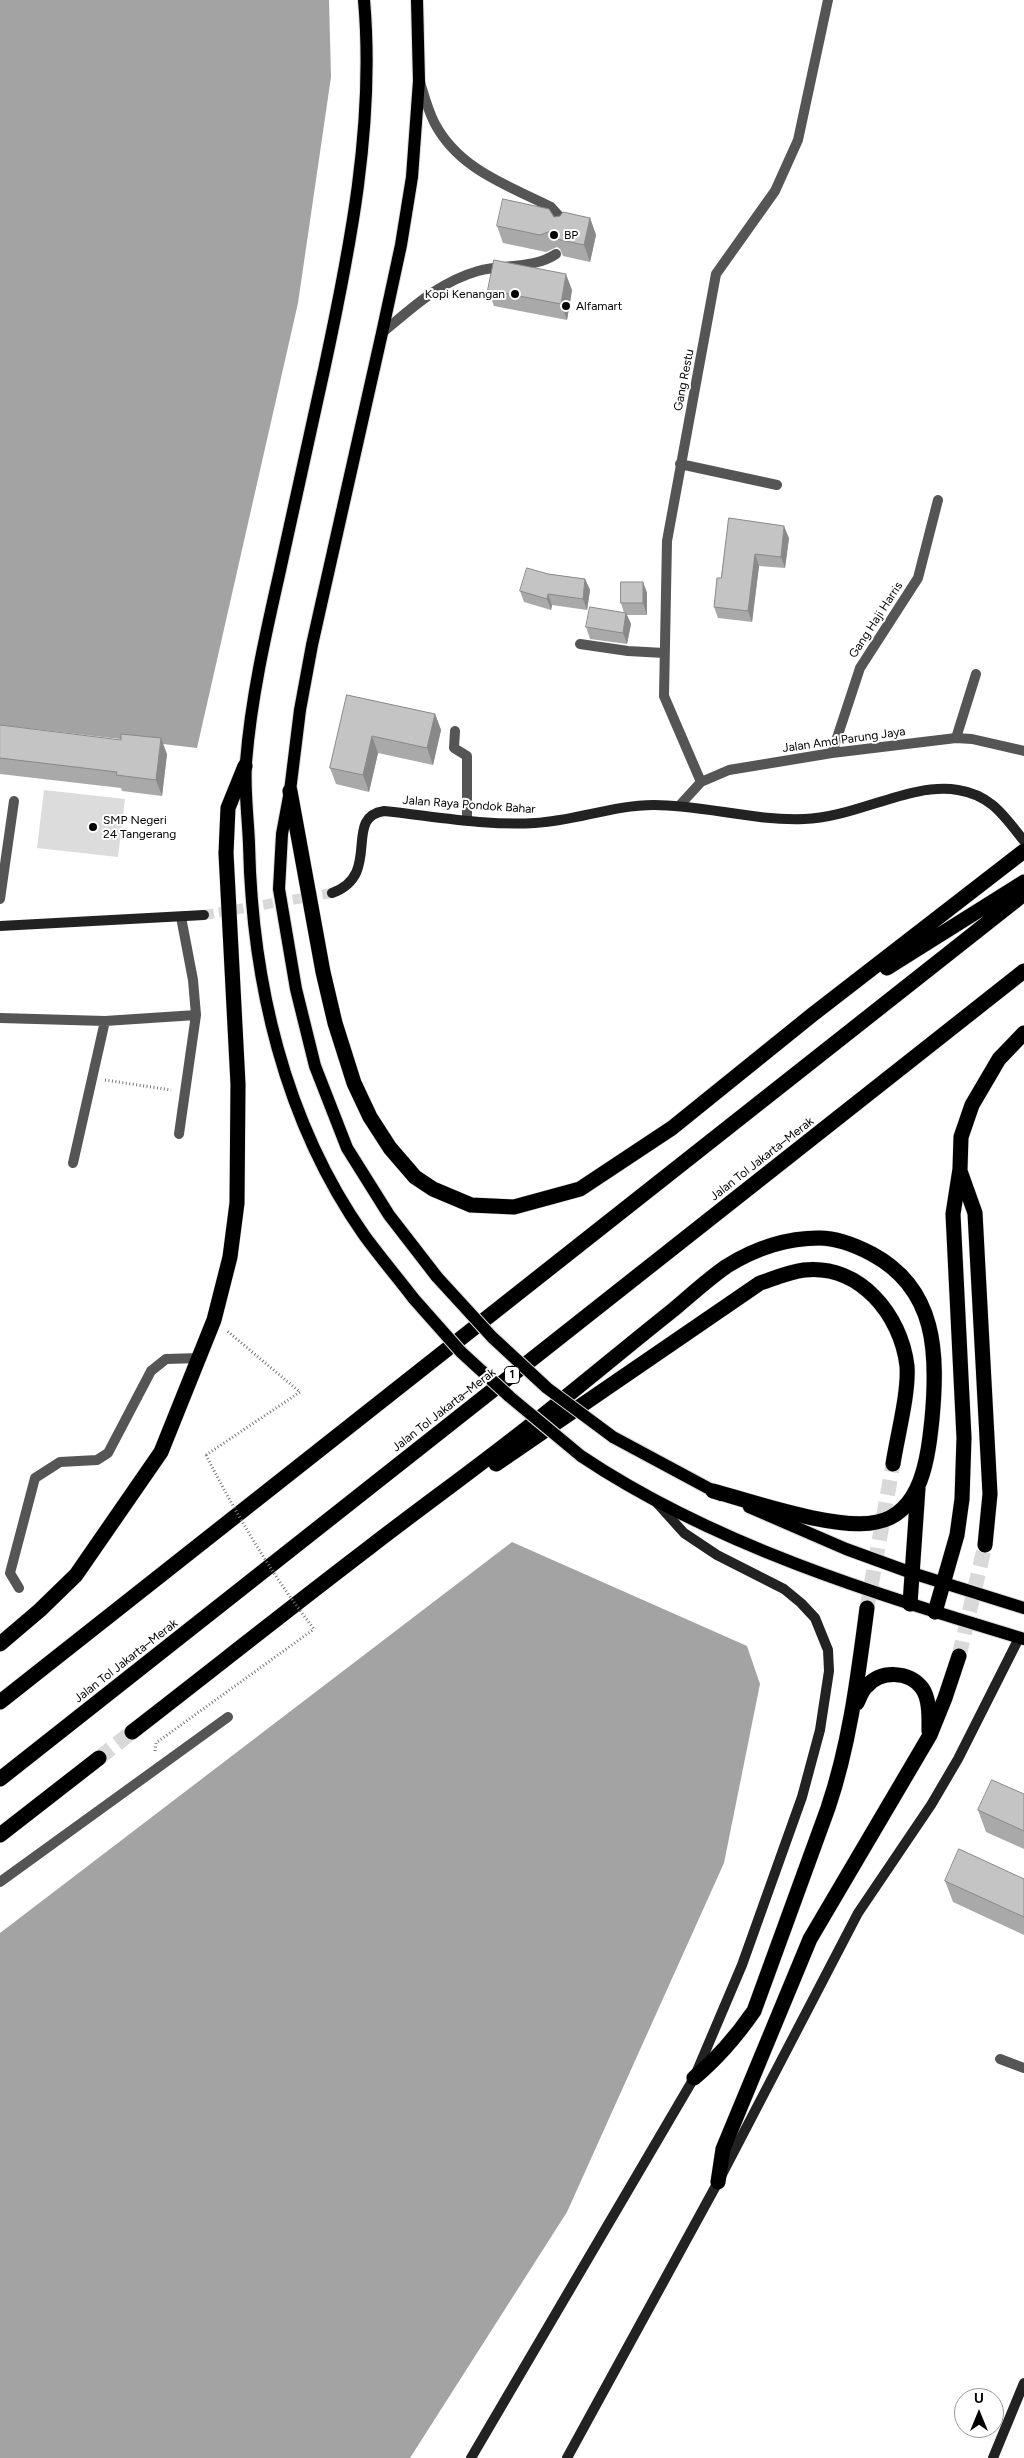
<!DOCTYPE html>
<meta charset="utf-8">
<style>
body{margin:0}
#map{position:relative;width:1024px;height:2458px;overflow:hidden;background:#fff;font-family:Figtree,sans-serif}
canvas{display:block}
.north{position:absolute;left:954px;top:2388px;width:50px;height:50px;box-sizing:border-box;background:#fff;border:1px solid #999;border-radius:50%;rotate:0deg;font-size:14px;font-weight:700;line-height:20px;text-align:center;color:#000}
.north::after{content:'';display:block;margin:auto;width:18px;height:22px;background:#000;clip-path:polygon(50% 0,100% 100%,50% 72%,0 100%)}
</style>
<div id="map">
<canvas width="1024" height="2458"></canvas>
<div class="north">U</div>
</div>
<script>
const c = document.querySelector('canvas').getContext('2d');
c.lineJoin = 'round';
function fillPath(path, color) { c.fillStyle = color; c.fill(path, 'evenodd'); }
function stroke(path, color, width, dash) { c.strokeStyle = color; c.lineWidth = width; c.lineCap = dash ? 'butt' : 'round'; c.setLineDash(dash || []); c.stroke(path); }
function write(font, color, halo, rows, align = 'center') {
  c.font = font + ' Figtree,sans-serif'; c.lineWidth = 4; c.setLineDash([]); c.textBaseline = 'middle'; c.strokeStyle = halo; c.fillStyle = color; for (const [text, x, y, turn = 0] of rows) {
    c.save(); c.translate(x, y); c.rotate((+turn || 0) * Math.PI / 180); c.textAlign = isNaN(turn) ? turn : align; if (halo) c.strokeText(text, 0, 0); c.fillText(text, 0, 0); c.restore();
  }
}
fillPath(new Path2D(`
 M44 790 125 799 118 857 37 848Z`), '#dcdcdc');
fillPath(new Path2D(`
 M0 0H329L331 77 298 303 197 748 0 725Z
 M512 1542 747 1646 760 1684 724 1863 567 2212 410 2458H0V1933Z`), '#a3a3a3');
stroke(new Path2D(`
 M204 915 332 893`), '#d9d9d9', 10, [10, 5]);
stroke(new Path2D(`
 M867 1608 893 1464
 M959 1656 985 1545
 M99 1758 132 1732`), '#d9d9d9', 15, [15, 8]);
const primary = new Path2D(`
 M364 0C375 124 350 249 324 370 309 438 294 507 279 575 265 637 251 699 246 762 244 789 248 817 249 844 252 981 284 1121 364 1235 380 1257 398 1278 414 1299
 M417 0 419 81 412 177 401 245 382 333 312 645 300 710 290 791 282 834 279 889 296 989 315 1066 347 1148 389 1215 437 1277
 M613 1437 721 1495
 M581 1456C714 1545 872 1593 1024 1639
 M749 1507 846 1549 912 1573 1024 1608`);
const highway = new Path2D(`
 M290 791 323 972 335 1023 354 1083 370 1117 390 1148 415 1177 433 1189 471 1205 514 1207 580 1189 672 1128 812 1015 1024 851
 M887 968 1024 882
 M960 1171 975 1213 990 1494 985 1545
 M496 1464 760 1283C775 1278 789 1272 804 1270 860 1264 901 1315 907 1366 909 1393 897 1437 893 1464
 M910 1604 918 1488
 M935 1612 957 1535 962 1499 964 1438 953 1214 960 1169 961 1137 972 1105 999 1059 1024 1033
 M0 1644 40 1610 76 1575 161 1452 214 1320 230 1257 237 1203 238 1084 226 853 228 808 245 766
 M0 1702 1024 894
 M857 1703C860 1697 862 1690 867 1686 881 1670 909 1671 922 1688 930 1699 929 1718 929 1731
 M132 1732C212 1670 290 1608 370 1547 427 1503 486 1461 542 1416 586 1381 629 1345 673 1310 691 1295 708 1279 727 1266 756 1248 786 1238 819 1238 838 1238 855 1245 872 1254 937 1289 938 1354 932 1419 928 1457 922 1513 877 1522 837 1531 754 1502 713 1491
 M0 1779 1024 971
 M0 1835 99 1758
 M694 2078C718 2058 736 2037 754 2011L828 1808C850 1743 858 1676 867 1608
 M718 2182 723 2149 810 1939 930 1735 945 1698 959 1656`);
stroke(primary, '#dbdbdb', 14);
stroke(highway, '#dbdbdb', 16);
stroke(new Path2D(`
 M105 1080 171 1090
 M206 1455 300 1392 226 1330
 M155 1751 156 1743 314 1629`), '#777', 3, [1, 2.5]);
stroke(new Path2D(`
 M420 82C424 95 428 110 434 122 458 169 507 185 551 207L560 217 562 227
 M382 333C412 308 439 282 478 271 504 264 534 269 556 254
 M580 644 628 651 664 653
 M0 899 14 801
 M19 1588 10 1573 35 1478 60 1462 97 1460 108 1453 151 1371 166 1359 200 1358
 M0 1882 228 1717`), '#555', 10);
stroke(new Path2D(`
 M680 464 777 485
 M455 731 454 748 467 756V819
 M956 738 976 674
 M832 753 860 668 918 578 938 500
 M701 782 664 696 667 541 716 274 775 191 798 140 828 0
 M680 805 701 782 729 770 832 753 956 738 972 739 1024 751
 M0 1018 105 1021 196 1015
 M179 1134 196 1015 193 980 181 917
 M73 1163 105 1021
 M1000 2059 1024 2068`), '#555', 10);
stroke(new Path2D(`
 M332 893C383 875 342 817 384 811 433 816 485 826 535 823 575 821 613 805 654 805 704 805 753 821 804 819 855 818 910 782 958 790 991 795 1004 816 1024 841
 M0 926 204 915
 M471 2458 694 2078 742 1965 802 1797 820 1730 829 1671 828 1650 815 1618 801 1603 784 1589 717 1555 684 1533 657 1503
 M567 2458 718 2182 858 1913 931 1805 958 1759 1019 1638
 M993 2458 1024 2383`), '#222', 10);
stroke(primary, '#000', 12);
stroke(highway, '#000', 15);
const primaryBridge = new Path2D(`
 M437 1277 492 1337 547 1388 613 1437
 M414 1299 461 1352 510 1397 581 1456`);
stroke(primaryBridge, '#dbdbdb', 14, []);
stroke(new Path2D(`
 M206 1455C237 1516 272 1575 314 1629`), '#777', 3, [1, 2.5]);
stroke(primaryBridge, '#000', 12);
fillPath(new Path2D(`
 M554 217 590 218 596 235 590 262 563 256 560 249 557 247 546 252 503 243 497 226Z
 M488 290H572L567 320 494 306Z
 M729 518 789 538 785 568 759 566 752 622 718 618 714 607 721 578Z
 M548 574 585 579 590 590 587 610 552 605 551 610 524 602 520 591Z
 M643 582 647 593V615H627L631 624 627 644 590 639 586 627 624 613 621 603Z
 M347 695 435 714 441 730 433 765 378 753 369 792 336 784 330 768Z
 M0 725 167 754 162 796 122 791 121 788 0 774Z
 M1024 1794V1849L986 1832 978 1810Z
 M1024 1879V1935L953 1902 945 1881Z`), '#a9a9a9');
fillPath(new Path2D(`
 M590 218 596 235 590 262 584 245Z
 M566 274 572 290 567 320 561 304Z
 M784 526 789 538 785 568 781 557Z
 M755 554 759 566 752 622 748 611Z
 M585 579 590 590 587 610 583 599Z
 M643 582 647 593V615L643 603Z
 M548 594 552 605 551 610 547 599Z
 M626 613 631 624 627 644 623 633Z
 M435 714 441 730 433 765 427 748Z
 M372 736 378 753 369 792 363 775Z
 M161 738 167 754 162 796 156 780Z`), '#898989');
const building = new Path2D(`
 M503 199 549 209 554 217 560 216 563 212 590 218 584 245 557 239 556 234 551 231 540 235 497 226Z
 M494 260 566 274 561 304 488 290Z
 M729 518 784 526 781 557 755 554 748 611 714 607 717 578H721Z
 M527 568 548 574 585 579 583 599 548 594 547 599 520 591Z
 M621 582H643V603H621Z
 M590 607 626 613 623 633 586 627Z
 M347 695 435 714 427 748 372 736 363 775 330 768Z
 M0 725 121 740V734L161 738 156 780 116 775 117 772 0 758Z
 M992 1780 1024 1794V1831L978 1810Z
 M959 1849 1024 1879V1917L945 1881Z`);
fillPath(building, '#c4c4c4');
stroke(building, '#898989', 1);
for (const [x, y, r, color] of [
 [554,235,5,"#000"],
 [515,294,5,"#000"],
 [566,306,5,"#000"],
 [93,827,5,"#000"]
]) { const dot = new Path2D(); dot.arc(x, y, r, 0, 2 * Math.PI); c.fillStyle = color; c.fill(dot); stroke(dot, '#fff', 2); }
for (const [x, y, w] of [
 [512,1375,15]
]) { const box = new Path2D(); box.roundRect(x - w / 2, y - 8.5, w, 17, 4); c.fillStyle = '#fff'; c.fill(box); stroke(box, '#000', 1); }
write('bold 11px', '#000', null, [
 ["1",512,1375]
]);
write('12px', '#000', '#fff', [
 ["BP",564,235],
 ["Kopi Kenangan",505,294,"right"],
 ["Alfamart",576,306],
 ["SMP Negeri",103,820],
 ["24 Tangerang",103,834]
], 'left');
write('12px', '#000', '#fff', [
 ["Gang Restu",684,380,-79],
 ["Gang Haji Harris",876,620,-57],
 ["Jalan Amd Parung Jaya",844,740,-8],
 ["Jalan Raya Pondok Bahar",469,805,4],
 ["Jalan Tol Jakarta–Merak",762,1159,-38],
 ["Jalan Tol Jakarta–Merak",444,1410,-38],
 ["Jalan Tol Jakarta–Merak",126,1661,-38]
]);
</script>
